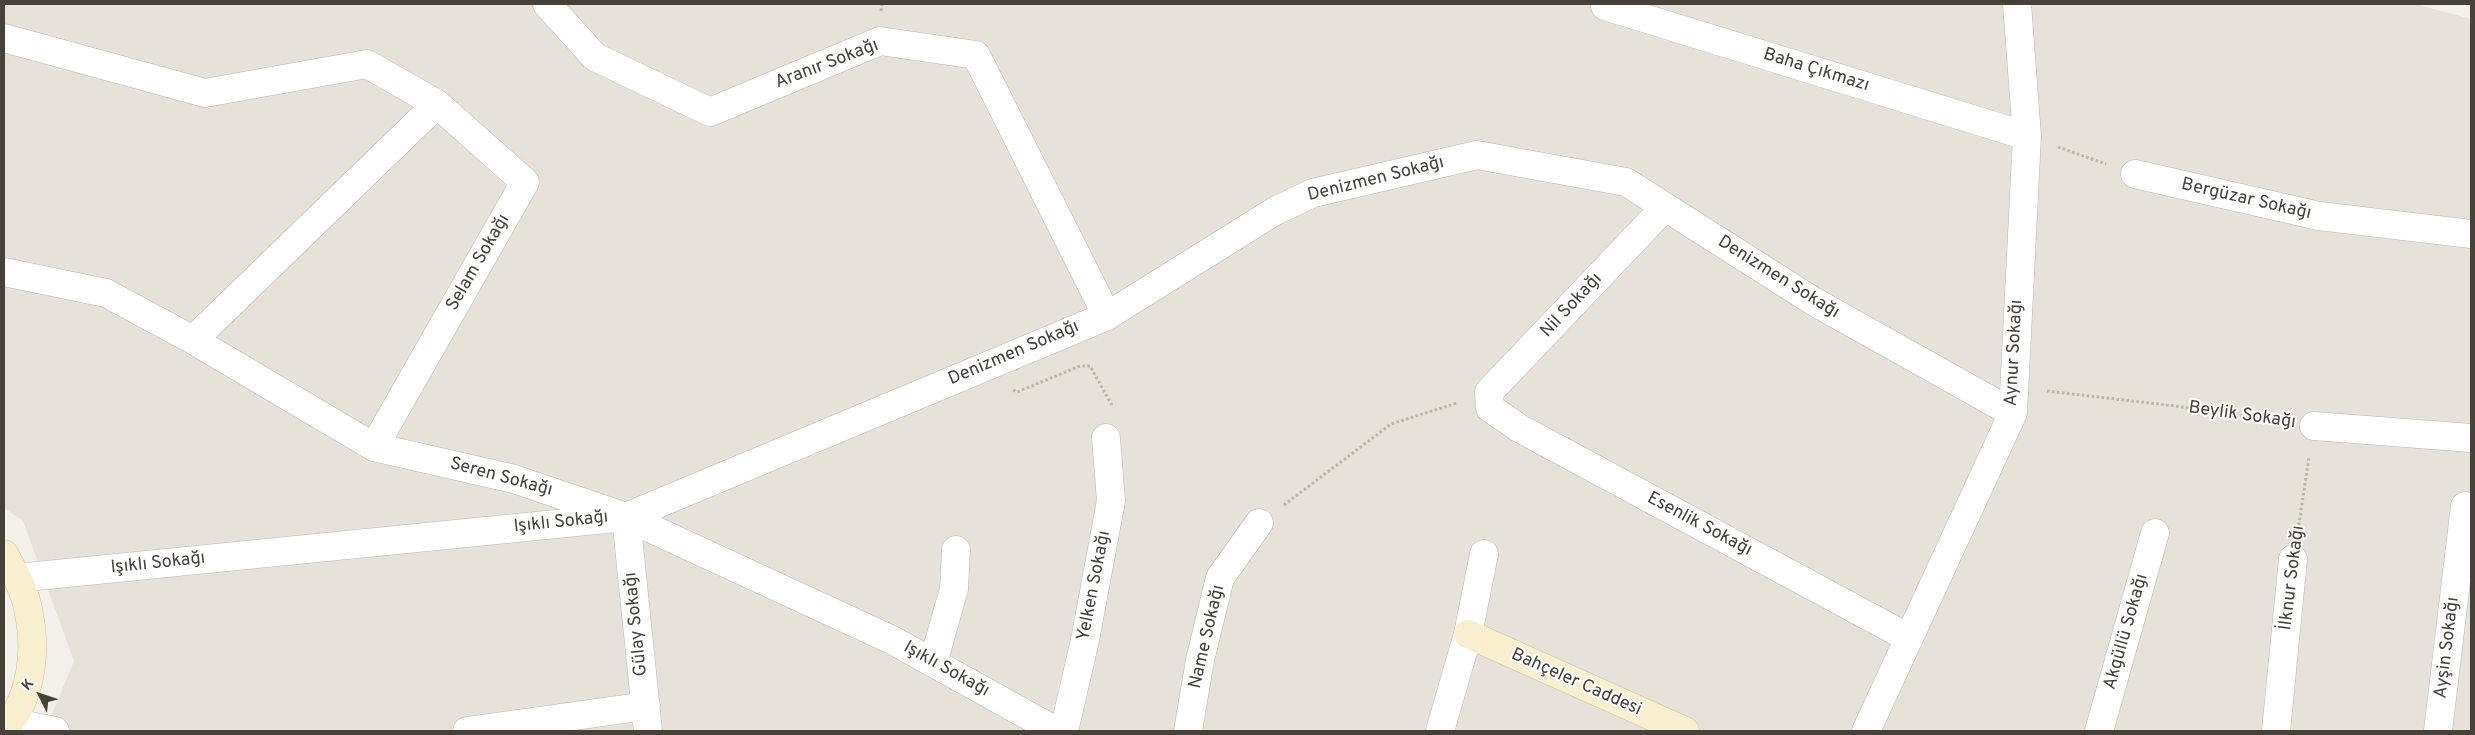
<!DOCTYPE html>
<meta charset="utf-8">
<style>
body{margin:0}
#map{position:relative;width:2475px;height:735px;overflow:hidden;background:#f3f0ea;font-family:Overpass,sans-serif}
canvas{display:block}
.frame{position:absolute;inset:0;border:5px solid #464139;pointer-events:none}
.north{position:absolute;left:15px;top:670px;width:50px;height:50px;-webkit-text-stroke:4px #fff;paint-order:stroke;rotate:311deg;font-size:14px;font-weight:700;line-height:20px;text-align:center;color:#464139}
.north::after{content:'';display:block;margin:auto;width:18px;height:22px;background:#464139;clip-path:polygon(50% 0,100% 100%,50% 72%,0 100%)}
</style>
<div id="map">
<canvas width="2475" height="735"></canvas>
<div class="frame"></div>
<div class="north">K</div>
</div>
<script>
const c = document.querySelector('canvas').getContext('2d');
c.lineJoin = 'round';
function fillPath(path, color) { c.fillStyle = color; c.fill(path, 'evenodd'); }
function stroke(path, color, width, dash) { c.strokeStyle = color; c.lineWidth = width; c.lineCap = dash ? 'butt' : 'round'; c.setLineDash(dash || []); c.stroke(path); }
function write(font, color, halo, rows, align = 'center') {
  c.font = font + ' Overpass,sans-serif'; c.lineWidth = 4; c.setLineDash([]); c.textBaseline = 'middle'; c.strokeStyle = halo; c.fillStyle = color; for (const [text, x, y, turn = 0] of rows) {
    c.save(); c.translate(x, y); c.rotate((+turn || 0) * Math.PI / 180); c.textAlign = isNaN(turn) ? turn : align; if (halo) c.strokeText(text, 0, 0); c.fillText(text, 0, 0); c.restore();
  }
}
fillPath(new Path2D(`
 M4 4H2415L2471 19V731H45L74 661 23 521 4 508Z`), '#e6e2d9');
const street = new Path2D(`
 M547 4 595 57 710 112 880 41 976 55 1107 316
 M1605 6 2027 136
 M4 38 205 93 367 64 437 104 525 182 374 447
 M437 104 193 340 374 447 514 479 626 517 892 640 1056 731
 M2135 174 2319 216 2471 234
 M1665 207 1489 392 1490 408 1519 428 1909 638
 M4 272 106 293 193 340
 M2314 426 2471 438
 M626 517 648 731
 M17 578 626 517 1107 316 1275 211 1313 193 1477 155 1626 182 1813 301 2013 413
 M933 663 954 589 956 550
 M10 722 55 731
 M467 731 646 706
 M1064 731 1085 640 1111 501 1106 438
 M1188 731 1200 660 1220 578 1259 523
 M1440 731 1468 634 1484 554
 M1866 731 2013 413 2027 136 2017 4
 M2099 731 2155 533
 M2276 731 2293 559
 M2438 731 2465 506`);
const secondary = new Path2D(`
 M4 554C14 572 26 592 29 614 37 652 31 700 4 729
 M1468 634 1685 731`);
stroke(street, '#bdb8ae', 29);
stroke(secondary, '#cdc29f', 29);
stroke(new Path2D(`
 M881 11 882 4
 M2058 147 2106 164
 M1013 390 1017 392 1080 366H1090L1113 407
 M2047 391 2175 406 2284 422
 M1284 505 1391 424 1457 403
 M2298 530 2309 457`), '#bdb4a1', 3, [2.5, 2.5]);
stroke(street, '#fff', 28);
stroke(secondary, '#f8efcf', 28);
write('18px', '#464139', '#fff', [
 ["Aranır Sokağı",827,65,-21],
 ["Baha Çıkmazı",1816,71,17],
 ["Denizmen Sokağı",1376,180,-14],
 ["Bergüzar Sokağı",2246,200,13],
 ["Selam Sokağı",479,263,-60],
 ["Denizmen Sokağı",1778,278,32],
 ["Nil Sokağı",1572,306,-47],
 ["Aynur Sokağı",2015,353,-87],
 ["Denizmen Sokağı",1014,354,-23],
 ["Beylik Sokağı",2242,416,8],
 ["Seren Sokağı",501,478,15],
 ["Işıklı Sokağı",561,523,-6],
 ["Esenlik Sokağı",1699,525,28],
 ["Işıklı Sokağı",158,564,-6],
 ["İlknur Sokağı",2293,578,-83],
 ["Yelken Sokağı",1095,586,-79],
 ["Gülay Sokağı",637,624,-96],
 ["Akgüllü Sokağı",2127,632,-74],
 ["Name Sokağı",1208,637,-77],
 ["Ayşin Sokağı",2448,648,-83],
 ["Işıklı Sokağı",946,670,29],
 ["Bahçeler Caddesi",1576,683,24]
]);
</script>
